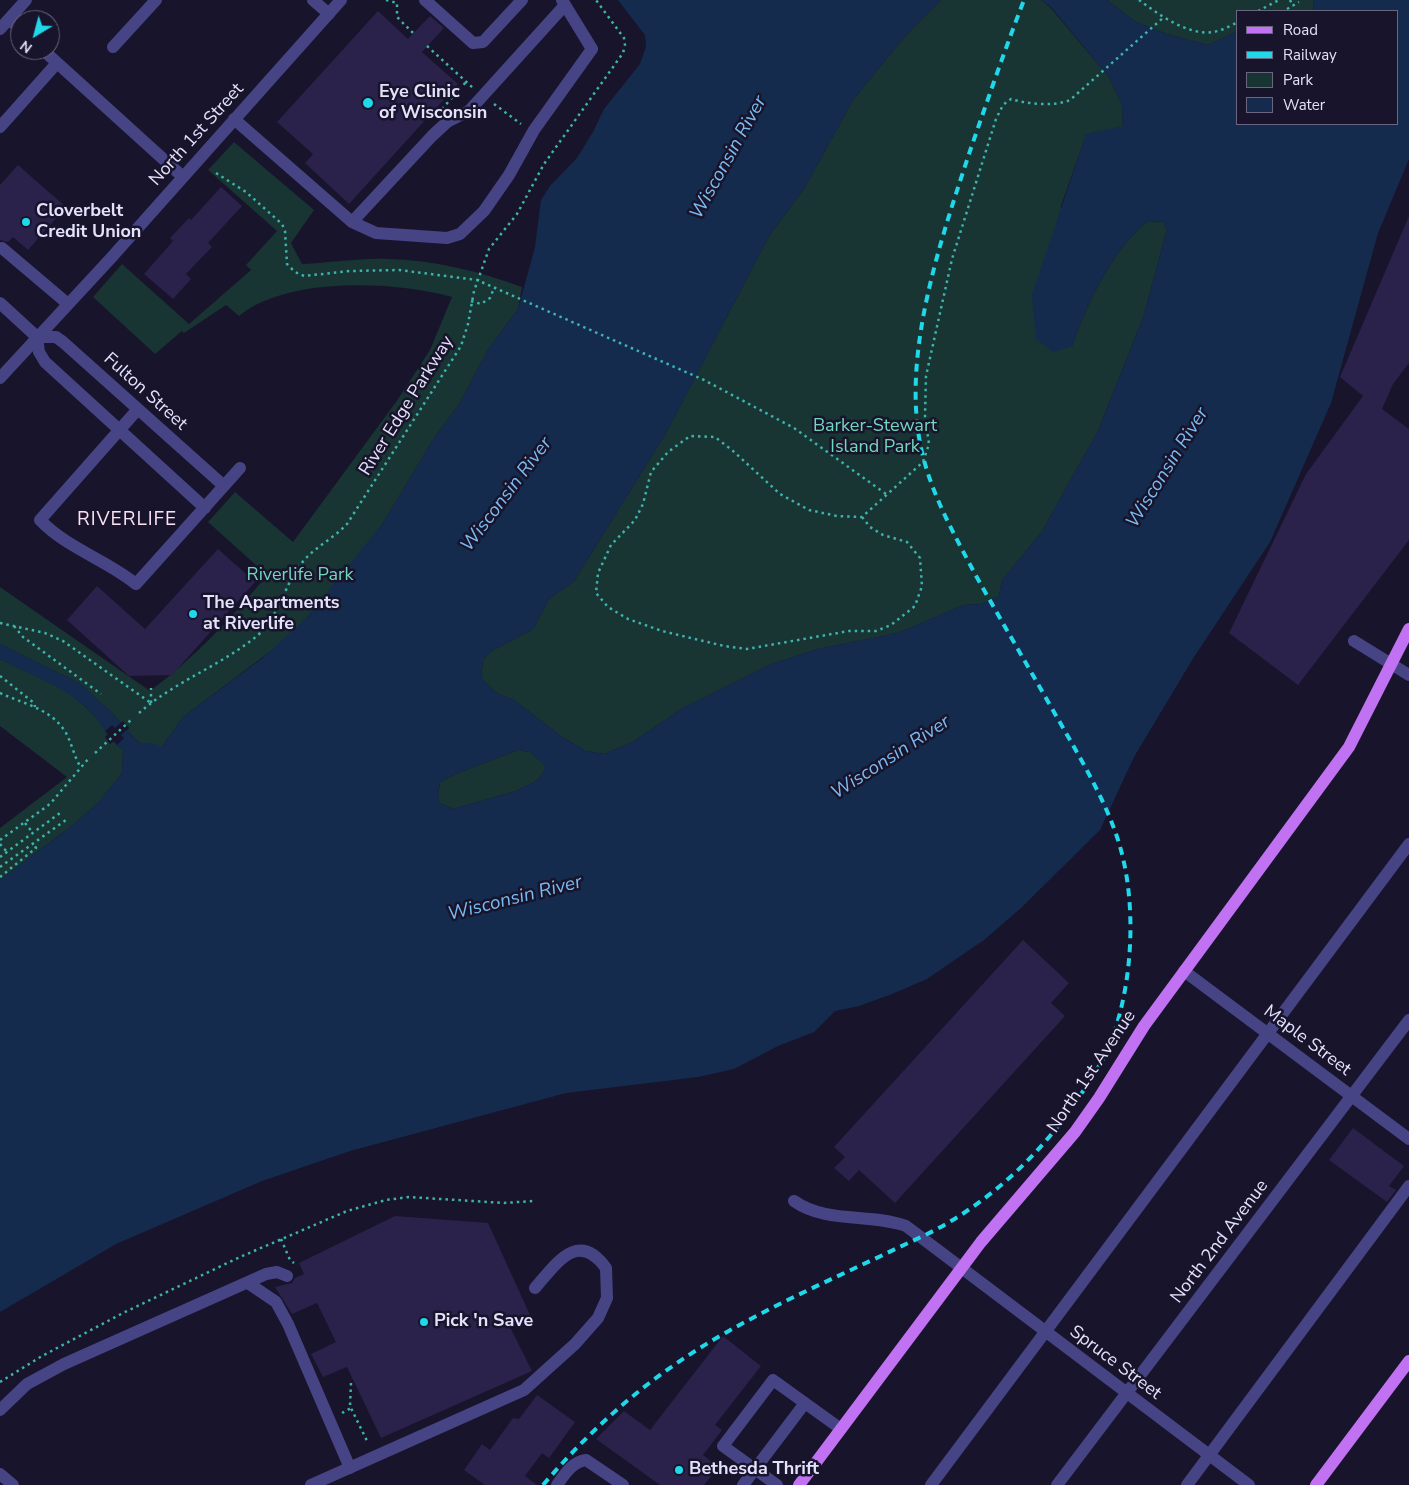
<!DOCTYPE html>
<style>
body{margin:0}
#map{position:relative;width:1409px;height:1485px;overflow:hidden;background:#18142b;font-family:"Nunito Sans",sans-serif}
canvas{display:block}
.legend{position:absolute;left:1236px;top:10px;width:162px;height:115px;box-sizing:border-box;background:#18142b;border:1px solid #6a667f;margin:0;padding:6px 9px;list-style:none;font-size:15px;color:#e4e1fc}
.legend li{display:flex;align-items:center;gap:10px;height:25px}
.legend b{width:25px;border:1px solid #6a667f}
.north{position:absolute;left:10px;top:10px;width:50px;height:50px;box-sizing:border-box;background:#18142b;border:1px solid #6a667f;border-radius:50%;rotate:217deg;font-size:14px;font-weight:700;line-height:20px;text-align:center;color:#e4e1fc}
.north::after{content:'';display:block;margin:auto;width:18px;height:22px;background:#1fd8ea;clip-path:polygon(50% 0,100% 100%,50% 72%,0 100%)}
</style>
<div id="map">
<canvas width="1409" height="1485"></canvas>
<ul class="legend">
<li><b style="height:6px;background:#c172f2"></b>Road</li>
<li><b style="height:6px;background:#1fd8ea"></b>Railway</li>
<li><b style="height:14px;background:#183433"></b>Park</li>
<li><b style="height:14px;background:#152b4e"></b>Water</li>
</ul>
<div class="north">N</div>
</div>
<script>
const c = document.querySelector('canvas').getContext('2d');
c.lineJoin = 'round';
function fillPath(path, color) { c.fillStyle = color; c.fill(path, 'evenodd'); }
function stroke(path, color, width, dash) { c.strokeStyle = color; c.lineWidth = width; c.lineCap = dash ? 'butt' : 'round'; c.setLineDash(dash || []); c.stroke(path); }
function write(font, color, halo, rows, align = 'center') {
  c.font = font + ' "Nunito Sans",sans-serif'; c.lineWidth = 5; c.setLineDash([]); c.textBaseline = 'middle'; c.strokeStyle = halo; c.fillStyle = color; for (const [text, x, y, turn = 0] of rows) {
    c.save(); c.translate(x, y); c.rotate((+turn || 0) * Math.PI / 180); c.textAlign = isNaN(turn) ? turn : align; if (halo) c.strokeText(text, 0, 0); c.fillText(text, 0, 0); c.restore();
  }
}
fillPath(new Path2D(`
 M941 0H1041L1050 7 1109 77 1122 105 1123 127 1086 135 1061 206 1072 346C1087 304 1112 249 1148 221L1163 222 1167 229 1144 315 1098 431 1041 533 1002 580 999 596 981 604 964 605 898 633 818 649 769 665 681 709 633 742 604 754 586 751 562 737 514 700 498 694 481 678 483 660 490 652 533 629 549 599 574 581 666 433 769 236 805 187 853 100 905 36Z
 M1107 0H1313L1314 10 1238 11V31L1208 45 1167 34 1136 22Z
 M234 142 314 210 291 243 302 264C330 263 359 258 387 259 434 260 478 271 522 287L518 309 489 348 458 406 434 438 383 523 344 574 307 617 279 645 183 717 162 747 141 743 134 738 113 714 79 683 0 644V587L150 691C193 659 233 617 267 575L208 522 235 492 293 542 396 402 430 350 452 297C395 281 287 276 239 316L226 305 184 333 182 331 155 354 93 297 122 264 189 324 251 270 246 265 277 231 208 170Z
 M0 659C30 674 63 685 88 709 102 722 108 739 123 750L122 773 99 802 74 824 0 880V828L67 777 0 726Z
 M518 750 530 752 547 766 538 780 516 791 453 809 440 803 438 795 440 782 455 774Z`), '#183433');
fillPath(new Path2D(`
 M618 0H941L905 36 853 100 805 187 769 236 666 433 574 581 549 599 533 629 490 652 483 660 481 678 498 694 514 700 562 737 586 751 604 754 633 742 681 709 769 665 818 649 898 633 964 605 981 604 999 596 1002 580 1041 533 1098 431 1144 315 1167 229 1163 222 1148 221C1112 249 1087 304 1072 346L1053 352 1036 339 1032 295 1086 134 1123 126 1122 105 1109 77 1051 7 1041 0H1107L1136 22 1167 34 1208 45 1238 31V124H1398V11H1313L1314 10 1313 0H1409V159L1378 233 1331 403 1270 542 1194 657 1134 757 1100 830 1021 908 984 940 927 979 892 994 859 1006 835 1011 814 1032 778 1046 734 1069 698 1077 566 1093 350 1151 262 1181 116 1244 0 1312V880L74 824 99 802 122 773 123 750C106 740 101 719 85 706 60 685 29 674 0 659V644L79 683 113 714 134 738 141 743H153L162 747 183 717 264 657 307 617 383 523 434 438 458 406 489 348 518 309 535 247 541 200 550 186 577 158 593 132 604 109 640 64 646 47 645 35ZM518 750 530 752 546 767 538 780 516 791 453 809 440 803 438 794 440 782 455 774Z`), '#152b4e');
fillPath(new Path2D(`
 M123 721 129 728 121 735 124 738 117 745 114 741 110 744 105 737 108 734 105 731 112 725 115 728Z`), '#18142b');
fillPath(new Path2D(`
 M378 11 408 39 430 16 444 28 422 52 458 84 349 204 305 163 313 154 277 122Z
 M18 165 66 207 28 250 13 237 8 242 0 240V185Z
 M221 187 242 206 208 243 212 247 186 274 191 279 173 299 144 274 173 241 170 238 189 218 191 220Z
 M1409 216V363L1393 384 1382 409 1409 429V540L1298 685 1229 633 1306 474 1363 396 1340 377Z
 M218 549 255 582 172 675 129 676 67 620 97 586 145 629Z
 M1023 940 1069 983 1051 1003 1065 1016 895 1203 859 1170 849 1181 834 1168 845 1157 834 1147Z
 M1353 1128 1404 1166 1389 1186 1396 1190 1387 1202 1329 1160Z
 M395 1216 488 1223 531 1317 510 1327 532 1371 381 1438 347 1367 323 1377 311 1354 336 1342 317 1303 292 1314 275 1287 292 1283 295 1278 304 1274 299 1263Z
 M723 1336 761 1366 715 1425 722 1430 703 1455 718 1467 704 1485H660L596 1439 624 1411 650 1430Z
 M537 1395 575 1422 549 1458 542 1453 525 1476 537 1485H485L464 1470 482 1444 490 1450 513 1418 519 1419Z`), '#2a224a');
stroke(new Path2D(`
 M386 0 397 3V17L413 33
 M1139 0C1158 14 1188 36 1213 32 1221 31 1230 26 1238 22
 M1290 0 1293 6
 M1287 9 1299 2
 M1258 11 1279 0
 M427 46 473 88
 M494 104 521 124
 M442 109 466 82
 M216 173 246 192 282 224 285 231 287 264 295 272 304 276 350 271 399 270 477 280 704 380 794 428 886 494
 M471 301 481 304 490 298 494 288
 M862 517 870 527 883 535 907 542 920 558 922 586 915 606 891 625 876 631H849L747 649 724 646 662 631 628 619 608 607 596 593 598 573 611 545 635 520 643 504 651 472 668 452 690 436 715 437 732 450 780 494 809 510 837 516 862 517 923 462 929 444 925 416 926 376 952 259 996 119 1003 105 1011 99C1027 104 1054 107 1070 100L1164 17
 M0 623 45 633 63 641 151 703
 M14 626 23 637 101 694
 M0 676 34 703 35 707
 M0 693C24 704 52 709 66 733 72 744 74 756 80 766
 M151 703V688
 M139 713C174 682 220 666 257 636 280 616 283 587 301 564 313 548 333 539 347 524L461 346 468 324 474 291 489 249 517 214 544 164 623 53 625 45 624 38 596 0
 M95 753 132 719
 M25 823 33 833
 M0 840 50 804 89 758
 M0 844 7 852
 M0 857 60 813
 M0 867 66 820
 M0 877 36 848 33 843
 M281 1239 290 1260 294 1263
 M0 1382 42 1356 123 1313 240 1257 347 1211 386 1200 409 1197 504 1203 533 1201
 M351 1383 350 1406 368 1443
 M342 1413 351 1408`), '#3db4ab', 2.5, [2.5, 4]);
stroke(new Path2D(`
 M313 0 329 14
 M425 0 473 43 483 42 522 0
 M9 19 20 29
 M0 29 26 0
 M113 47 156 0
 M43 50 183 177
 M234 119 352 222 376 233 447 238 460 234 484 211 509 175 534 130 592 49 562 0
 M0 127 57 63
 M352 222 432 136 447 122 469 111 565 5
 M2 248 68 304
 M0 303 37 337 39 352 45 362 205 508
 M37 337H56L63 342 224 486
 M0 378 111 258 341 0
 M138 409 40 520C68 549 105 559 136 584L240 468
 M1354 641 1409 675
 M1184 971 1409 1139
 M794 1201C827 1224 869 1213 906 1226L1249 1485
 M248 1283 276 1302 288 1324 350 1468
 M0 1410 27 1384 64 1364 266 1274 277 1272 287 1276
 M0 1474 13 1485
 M311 1485 524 1390 575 1344 598 1318 607 1298 606 1268C578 1229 556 1264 535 1288
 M557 1485C565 1474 572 1462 586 1460L623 1485
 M743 1485 805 1403
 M777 1485 723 1446 773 1380 841 1429
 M931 1485 1409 844
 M1057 1485 1409 1020
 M1187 1485 1409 1186`), '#464485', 12);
stroke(new Path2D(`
 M799 1485 981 1242 1075 1132 1099 1098 1144 1026 1349 747 1409 629
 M1316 1485 1409 1361`), '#c172f2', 12);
stroke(new Path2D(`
 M543 1485C597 1422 654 1373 727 1332 778 1303 832 1279 885 1254 907 1243 930 1234 951 1221 998 1193 1041 1152 1072 1107 1086 1087 1101 1066 1110 1044 1134 983 1138 896 1116 834 1102 794 1079 756 1058 719 1030 670 1002 622 975 574 952 530 927 487 919 437 904 345 942 236 971 148 988 99 1005 49 1024 0`), '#1fd8ea', 4, [8, 6]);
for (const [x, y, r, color] of [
 [368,103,6,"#1fd8ea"],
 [26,222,5,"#1fd8ea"],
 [193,614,5,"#1fd8ea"],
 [424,1322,5,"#1fd8ea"],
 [679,1470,5,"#1fd8ea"]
]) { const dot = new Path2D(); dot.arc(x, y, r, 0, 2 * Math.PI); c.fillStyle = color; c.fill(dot); stroke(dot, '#18142b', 2); }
write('bold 18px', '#e4e1fc', '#18142b', [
 ["Eye Clinic",379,93],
 ["of Wisconsin",379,114],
 ["Cloverbelt",36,212],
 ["Credit Union",36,233],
 ["The Apartments",203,604],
 ["at Riverlife",203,625],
 ["Pick 'n Save",434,1322],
 ["Bethesda Thrift",689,1470]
], 'left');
write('18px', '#e4e1fc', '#18142b', [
 ["North 1st Street",197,135,-48],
 ["Fulton Street",145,392,42],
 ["River Edge Parkway",407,406,-58],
 ["Maple Street",1307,1041,37],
 ["North 1st Avenue",1092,1072,-56],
 ["North 2nd Avenue",1220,1242,-53],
 ["Spruce Street",1115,1363,37]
]);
write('18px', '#72d7bd', '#18142b', [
 ["Barker-Stewart",875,427],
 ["Island Park",875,448],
 ["Riverlife Park",300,576]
]);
write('italic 19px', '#79bbf2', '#18142b', [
 ["Wisconsin River",729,158,-61],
 ["Wisconsin River",1168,468,-58],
 ["Wisconsin River",507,495,-53],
 ["Wisconsin River",891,758,-33],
 ["Wisconsin River",515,899,-14]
]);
c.letterSpacing = '1px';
write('19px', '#fce3f3', '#18142b', [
 ["RIVERLIFE",127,520]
]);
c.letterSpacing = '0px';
</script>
